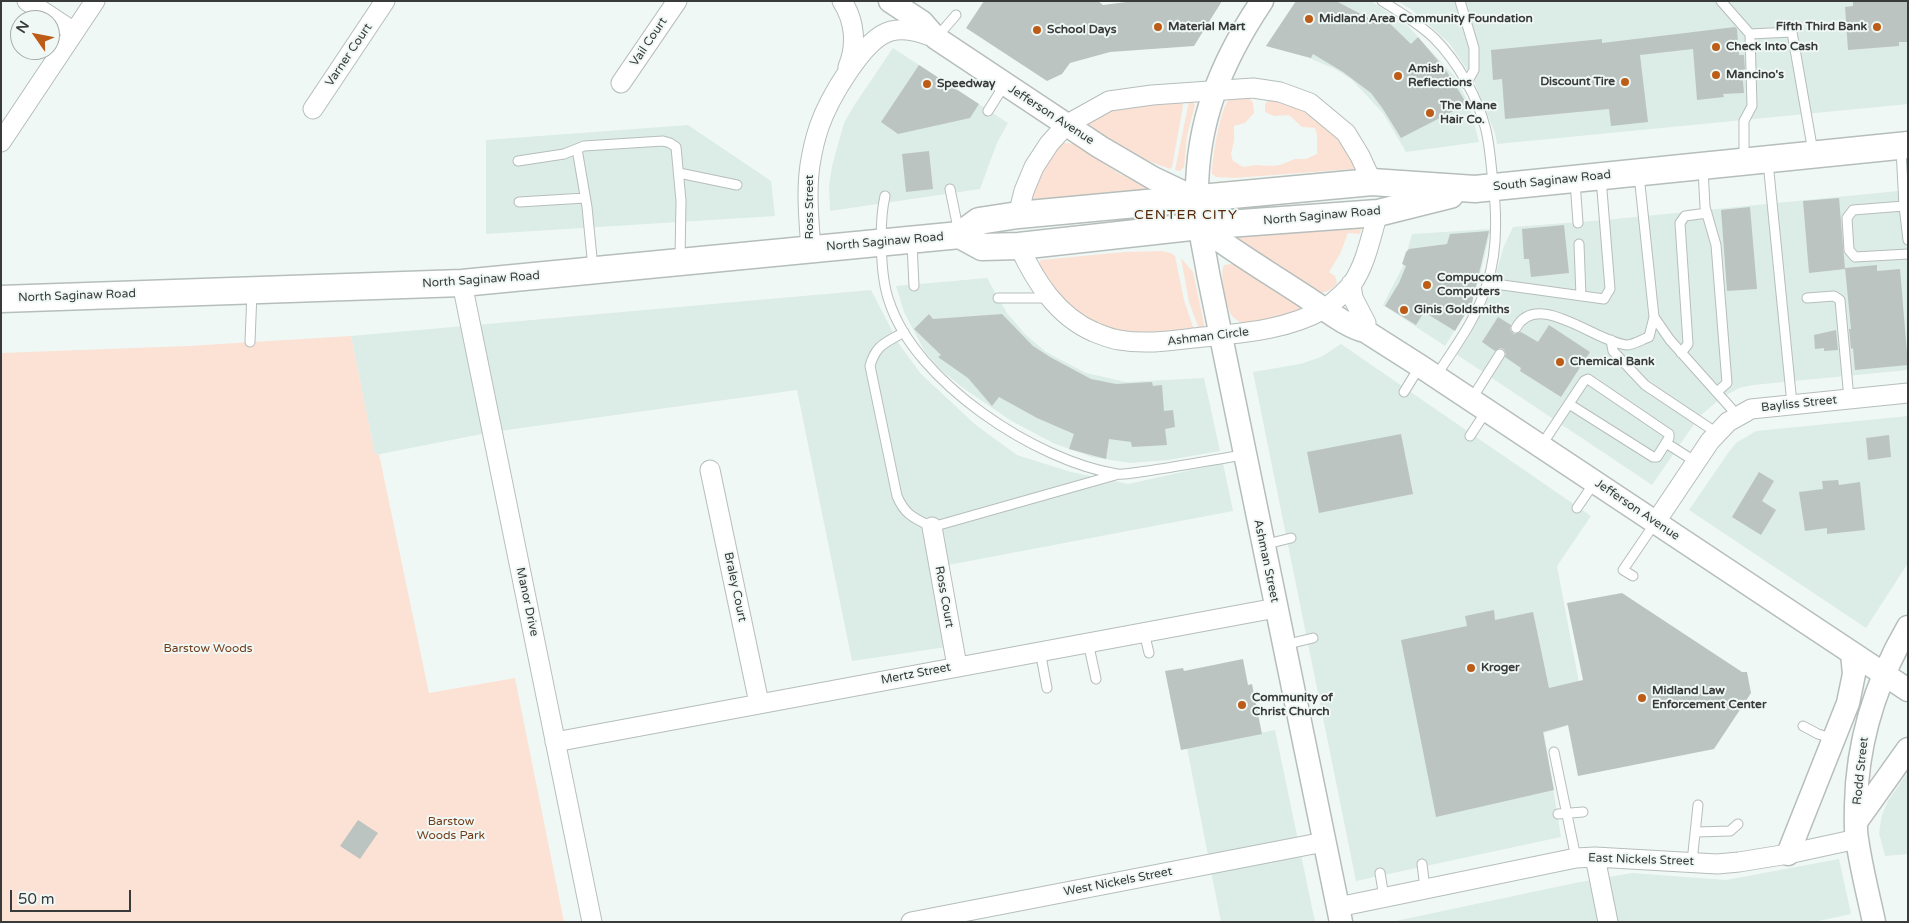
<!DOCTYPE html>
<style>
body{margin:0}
#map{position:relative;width:1909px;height:923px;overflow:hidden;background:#f0f8f5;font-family:"Varela Round",sans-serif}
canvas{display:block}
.frame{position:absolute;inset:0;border:2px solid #383b3a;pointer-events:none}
.north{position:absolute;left:10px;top:10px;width:50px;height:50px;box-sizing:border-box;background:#f0f8f5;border:1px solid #a6acaa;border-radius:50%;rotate:303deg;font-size:14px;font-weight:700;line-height:20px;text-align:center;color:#383b3a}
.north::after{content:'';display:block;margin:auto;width:18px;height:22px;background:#bc5c17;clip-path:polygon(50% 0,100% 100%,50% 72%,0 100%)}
.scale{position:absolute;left:10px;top:890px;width:121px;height:22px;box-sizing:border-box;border:2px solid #383b3a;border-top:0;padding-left:6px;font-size:15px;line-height:18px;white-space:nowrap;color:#383b3a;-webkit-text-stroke:4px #f0f8f5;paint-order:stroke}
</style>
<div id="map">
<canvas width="1909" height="923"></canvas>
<div class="frame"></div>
<div class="north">N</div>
<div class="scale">50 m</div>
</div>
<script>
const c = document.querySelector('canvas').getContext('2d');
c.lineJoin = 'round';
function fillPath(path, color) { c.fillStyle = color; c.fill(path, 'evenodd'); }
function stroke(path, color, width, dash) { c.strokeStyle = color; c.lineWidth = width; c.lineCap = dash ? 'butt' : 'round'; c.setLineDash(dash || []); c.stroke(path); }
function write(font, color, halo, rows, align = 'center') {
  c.font = font + ' "Varela Round",sans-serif'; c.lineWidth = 4; c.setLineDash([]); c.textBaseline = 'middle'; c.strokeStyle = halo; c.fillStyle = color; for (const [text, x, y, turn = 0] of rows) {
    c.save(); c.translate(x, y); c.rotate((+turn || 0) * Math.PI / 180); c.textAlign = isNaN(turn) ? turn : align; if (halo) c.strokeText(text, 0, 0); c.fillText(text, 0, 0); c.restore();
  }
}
fillPath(new Path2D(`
 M1296 1H1371L1408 26 1455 77 1469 104 1479 142 1406 152 1383 113 1351 79 1335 69 1309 58 1266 46Z
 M1398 1H1908V104L1497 144 1495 133 1472 77 1449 43 1412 10Z
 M893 48 1008 123 997 143 980 189 830 211 829 186 832 166 844 123 855 104Z
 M688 125 771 181 775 216 486 234V140Z
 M1908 190V370L1753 385 1739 388 1721 398 1699 417 1652 485 1456 354 1479 317 1489 297 1504 246 1513 227 1605 220Z
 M1491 229 1478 283 1467 310 1445 346 1383 305 1403 266 1412 234Z
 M987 278 1007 313 1025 334 1046 352 1086 373 1126 382 1204 378 1220 451 1168 460 1130 463 1092 457 1053 443 1010 420 963 388 941 370 925 352 904 312 896 286Z
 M871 290 899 344 921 374 977 426 1017 455 1071 472 1128 484 1223 463 1233 511 943 566 960 645 852 661 797 390 492 432 375 455 351 336Z
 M1341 344 1591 516 1557 566 1586 720 1544 733 1561 837 1356 881 1253 372 1300 364 1321 357Z
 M1908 416V563L1866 628 1689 510 1728 453 1736 443 1756 431Z
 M1275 730 1315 922H1221L1187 748Z
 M1908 772V854L1885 856 1879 833 1882 815 1888 801Z
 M1839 859 1851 914 1814 922H1391L1575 883 1632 873 1726 880Z`), '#dcece6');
fillPath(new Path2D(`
 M1231 97H1249L1253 103 1254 113 1245 123 1234 126V141L1231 154 1233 161 1243 167 1256 165 1271 166 1280 165 1295 159H1306L1317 154V135L1315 128 1302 127 1289 115 1274 116 1265 112V104L1270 98C1315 114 1331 123 1355 166L1353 169 1234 178 1216 177 1212 174C1212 159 1220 105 1231 97Z
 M1189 101H1192L1195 105 1187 136 1184 167 1180 171 1175 170Z
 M1182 102 1183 106 1172 167 1170 169C1142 159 1110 145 1088 124V121L1108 111 1121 108Z
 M1065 143 1075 144 1120 174 1147 187 1148 192 1029 204 1037 175 1060 144Z
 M1362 224 1360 234 1348 233 1340 254 1329 272 1335 276 1337 283C1329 293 1322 294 1310 292L1234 242V236Z
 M1161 251 1171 253 1175 256 1184 300 1194 330 1130 333 1096 325 1064 305 1037 265 1041 260 1124 252Z
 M1181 258 1193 272 1204 324V327L1201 329H1199L1189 302Z
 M1231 264 1242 267 1305 304 1304 311 1246 325C1241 323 1236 320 1232 316 1226 307 1219 274 1224 265Z
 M351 336 375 455 379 454 429 693 515 678 564 922H1V353L188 346Z`), '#fbe2d5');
fillPath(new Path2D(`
 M984 1H1098L1103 5 1134 1H1222L1194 46 1110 52 1070 63 1062 74 1047 81 966 28Z
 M1296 1H1336L1376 22 1381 15 1411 44 1418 37 1445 69 1467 104 1401 138 1383 109 1371 93 1343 72 1313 54 1311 58 1266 46Z
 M1853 1H1907L1908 42H1899V46L1848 50 1845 7 1853 6Z
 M1735 27 1737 29 1739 55H1744L1745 69 1742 70 1744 93 1723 94 1724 97 1697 100 1693 49 1640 55 1648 122 1611 126 1609 109 1505 119 1502 79 1493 80 1491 50 1602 39V43Z
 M919 65 979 104 970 118 898 134 881 122Z
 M929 151 933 189 906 192 902 154Z
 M1839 198 1845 269 1809 273 1803 201Z
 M1750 207 1757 289 1727 291 1721 210Z
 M1564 225 1569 273 1531 277 1529 259H1524L1522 229Z
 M1489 231 1472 303 1455 331 1424 312 1416 325 1385 306 1399 283 1406 266 1402 264 1406 252 1409 249 1447 244 1450 234Z
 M1877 265V271L1900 269 1908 365 1855 370 1853 348 1851 349 1849 329H1851L1845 268Z
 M929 314 933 319 1002 314 1033 346 1050 357 1091 379 1116 384 1152 382 1153 386 1162 385 1164 411 1173 410 1175 427 1165 429 1167 445 1132 447 1131 442 1109 439 1106 459 1069 449 1074 434 1037 418 999 397 992 406 968 378 938 357 941 355 914 329Z
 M1498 317 1511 325 1510 330 1514 334 1521 332 1538 342 1549 325 1590 352 1561 397 1520 371 1521 368 1505 357 1506 354 1504 349 1500 348 1495 351 1482 342Z
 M1836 330 1838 350 1824 351V348L1815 349 1814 335Z
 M1401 434 1413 494 1319 513 1307 452Z
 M1889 435 1891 457 1868 460 1866 438Z
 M1759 472 1774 481 1762 501 1776 510 1761 535 1732 517Z
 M1838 480 1839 485 1860 482 1865 530 1827 534V528L1805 531 1799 492 1823 489 1822 481Z
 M1622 593 1742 672H1747L1751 693 1714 749 1578 776 1568 725 1543 732 1554 790 1436 817 1401 640 1467 626 1465 616 1494 610 1495 620 1533 612 1549 688 1583 680 1567 603Z
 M1243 659 1248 685 1252 684 1262 734 1181 750 1165 671 1183 668 1184 671Z
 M358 820 378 833 360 859 340 846Z`), '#bcc4c1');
const service = new Path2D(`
 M1382 1C1400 12 1419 24 1434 38 1458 62 1478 98 1486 130 1490 147 1491 165 1493 183 1497 216 1498 251 1487 284 1477 318 1455 347 1436 376
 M1460 1 1474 48V70L1466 84
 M1721 1 1750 34
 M936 38 956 15
 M988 111 1005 84
 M577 149 587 207 593 268
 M1901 149 1904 206 1908 240
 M1744 160V121L1752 106 1750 34 1792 32 1813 152
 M518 161 564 154 584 146 663 141 670 143 676 147 681 201 680 259
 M1768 162 1792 404
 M1703 169 1705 207 1716 245 1727 383 1717 392
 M679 173 737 185
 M1575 181 1578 223
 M950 189 959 233
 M885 196C879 222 880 276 889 301 915 382 1036 461 1117 474 1126 475 1138 472 1147 471 1180 466 1212 460 1244 455
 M519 202 585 198
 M1904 206 1853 210 1847 218 1849 250 1855 257 1908 254
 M912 243 914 286
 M1579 244 1581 296
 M1488 283 1604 299 1610 289 1601 178
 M998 298H1049
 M1807 298 1834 296 1840 300 1849 399
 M1654 317 1670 340 1738 416
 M1516 328C1537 289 1595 342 1627 345 1633 345 1643 339 1649 337L1654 317 1639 175
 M904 332C886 343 876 344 870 366L897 496C905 515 914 518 932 527L1119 474
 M1611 340 1613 351 1645 385 1717 433
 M250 342 252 292
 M1681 353 1688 344 1680 223 1685 216 1707 213
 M1404 392 1420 366
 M1471 400 1500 354
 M1470 436 1487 410
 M1666 443 1696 462
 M1541 446 1584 381 1588 379 1669 434V438L1657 457H1653L1569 404
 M1577 508 1594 483
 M1263 545 1291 538
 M1633 576 1623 570 1655 523
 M1144 632 1149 653
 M1088 642 1096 679
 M1284 645 1313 638
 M1040 651 1047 688
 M1803 726 1818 734 1834 739
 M1554 752 1576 858
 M1558 814 1583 812
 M1696 832 1730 831 1738 824
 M1692 862 1698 805
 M1422 864 1425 888
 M1380 873 1384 897`);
const minor = new Path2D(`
 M27 1 74 32
 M842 1C855 21 857 45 848 67
 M621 83 677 1
 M313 109 385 1
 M1 142 95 1
 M1018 215 1024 191 1034 167 1049 144 1066 125 1109 101 1152 95 1253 88 1280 92 1310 103 1346 133 1360 156 1372 182
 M1019 246C1035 281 1057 316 1094 332 1102 335 1111 339 1119 340 1147 345 1175 340 1203 337 1243 333 1287 330 1324 309 1331 305 1347 290 1352 284 1366 264 1371 236 1378 213
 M811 249C809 221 806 193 810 165 812 152 815 139 819 127 828 101 863 38 891 31 907 27 922 33 936 38
 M462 283 592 922
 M1351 284 1353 298 1366 323 1365 331
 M710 470 759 703
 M1655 523 1710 441 1728 422 1751 409 1908 393
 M932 527 957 666
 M555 742 1276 608
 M1595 857 1608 922
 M1338 907 1576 858 1595 857 1717 864 1739 862 1788 854 1857 839
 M911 922 1324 842`);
const tertiary = new Path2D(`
 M890 1 922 22 936 38 1100 147 1153 178 1197 199
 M1262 1C1221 62 1196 123 1197 197 1197 222 1204 248 1208 273L1341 922
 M1200 226C1235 253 1273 275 1309 299 1325 309 1347 327 1365 331L1420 366 1908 690
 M1856 822 1908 749
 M1788 854 1848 703 1854 674 1852 653
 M1874 922C1868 894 1861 867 1857 839 1855 828 1856 816 1856 805 1857 742 1876 682 1908 627`);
const secondary = new Path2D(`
 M960 235 982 247 1019 246 1200 226 1378 213 1450 195
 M1 299 462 283 960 235 979 221 1018 215 1372 182 1475 189 1908 145`);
stroke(service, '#b6bebb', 11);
stroke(minor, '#b6bebb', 21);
stroke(tertiary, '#b6bebb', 25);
stroke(secondary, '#b6bebb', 29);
stroke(service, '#fff', 9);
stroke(minor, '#fff', 19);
stroke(tertiary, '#fff', 22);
stroke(secondary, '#fff', 26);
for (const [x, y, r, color] of [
 [1309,19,5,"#bc5c17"],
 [1158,27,5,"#bc5c17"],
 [1877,27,5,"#bc5c17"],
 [1037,30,5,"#bc5c17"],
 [1716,47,5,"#bc5c17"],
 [1716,75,5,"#bc5c17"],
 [1398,76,5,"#bc5c17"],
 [1625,82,5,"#bc5c17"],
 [927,84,5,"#bc5c17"],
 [1430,113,5,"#bc5c17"],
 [1427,285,5,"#bc5c17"],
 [1404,310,5,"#bc5c17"],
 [1560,362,5,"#bc5c17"],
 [1471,668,5,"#bc5c17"],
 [1642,698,5,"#bc5c17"],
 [1242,705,5,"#bc5c17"]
]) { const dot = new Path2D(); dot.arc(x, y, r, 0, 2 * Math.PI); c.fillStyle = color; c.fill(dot); stroke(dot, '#f0f8f5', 2); }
write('bold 12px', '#383b3a', '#f0f8f5', [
 ["Midland Area Community Foundation",1319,19],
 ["Material Mart",1168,27],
 ["Fifth Third Bank",1867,27,"right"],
 ["School Days",1047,30],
 ["Check Into Cash",1726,47],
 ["Amish",1408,69],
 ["Reflections",1408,83],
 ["Mancino's",1726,75],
 ["Discount Tire",1615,82,"right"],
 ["Speedway",937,84],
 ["The Mane",1440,106],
 ["Hair Co.",1440,120],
 ["Compucom",1437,278],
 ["Computers",1437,292],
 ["Ginis Goldsmiths",1414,310],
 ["Chemical Bank",1570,362],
 ["Kroger",1481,668],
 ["Midland Law",1652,691],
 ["Enforcement Center",1652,705],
 ["Community of",1252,698],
 ["Christ Church",1252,712]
], 'left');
write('12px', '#383b3a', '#f0f8f5', [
 ["Vail Court",649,42,-56],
 ["Varner Court",349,55,-56],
 ["Jefferson Avenue",1051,115,33],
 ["South Saginaw Road",1552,181,-6],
 ["Ross Street",810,207,-90],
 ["North Saginaw Road",1322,216,-5],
 ["North Saginaw Road",885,242,-5],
 ["North Saginaw Road",481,280,-4],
 ["North Saginaw Road",77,296,-2],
 ["Ashman Circle",1208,337,-7],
 ["Bayliss Street",1799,404,-6],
 ["Jefferson Avenue",1637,510,34],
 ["Ashman Street",1266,561,78],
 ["Braley Court",735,587,78],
 ["Ross Court",944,597,80],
 ["Manor Drive",527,602,78],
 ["Mertz Street",916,674,-11],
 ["Rodd Street",1861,771,-84],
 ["East Nickels Street",1641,860,2],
 ["West Nickels Street",1118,882,-11]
]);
write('12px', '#723b17', '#f0f8f5', [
 ["Barstow Woods",208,649],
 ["Barstow",451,822],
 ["Woods Park",451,836]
]);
c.letterSpacing = '1px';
write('14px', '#562708', '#f0f8f5', [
 ["CENTER CITY",1186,215]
]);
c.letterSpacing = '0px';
</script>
